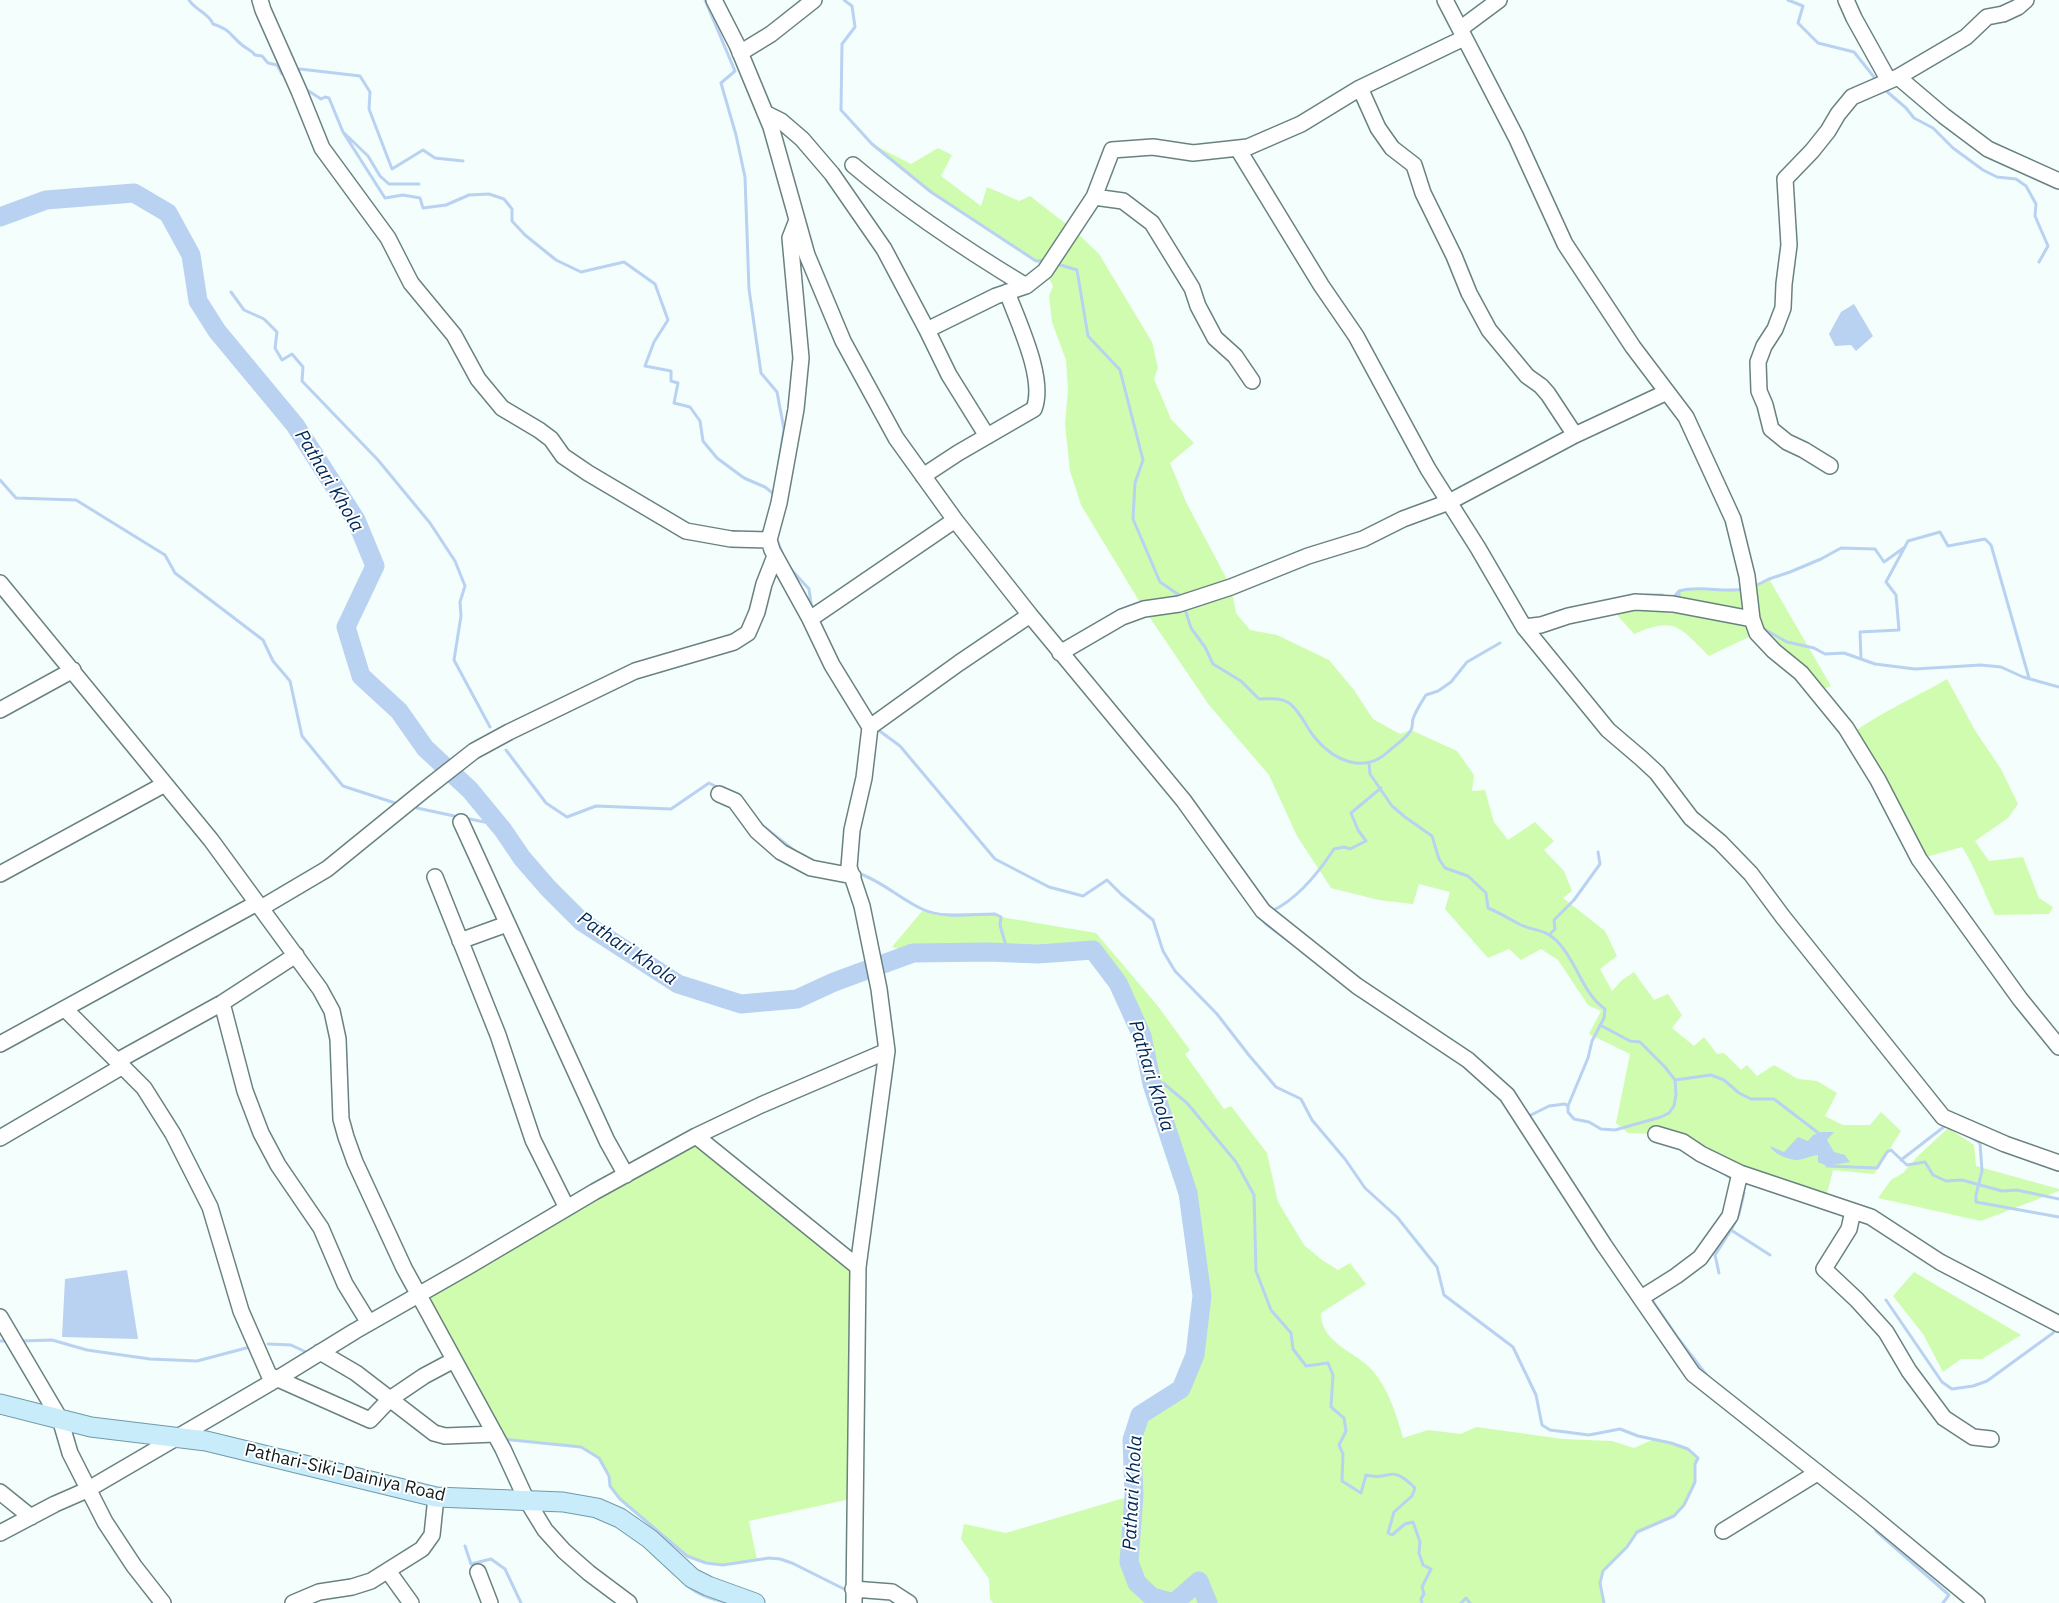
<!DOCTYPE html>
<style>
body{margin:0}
canvas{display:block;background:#f3fefd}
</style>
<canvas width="2059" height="1603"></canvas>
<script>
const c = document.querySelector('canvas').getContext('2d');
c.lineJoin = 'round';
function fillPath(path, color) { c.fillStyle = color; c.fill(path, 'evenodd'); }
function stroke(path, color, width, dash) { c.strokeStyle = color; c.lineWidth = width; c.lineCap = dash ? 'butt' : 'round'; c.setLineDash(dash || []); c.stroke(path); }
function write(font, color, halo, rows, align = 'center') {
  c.font = font + ' "IBM Plex Sans",sans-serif'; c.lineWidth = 4; c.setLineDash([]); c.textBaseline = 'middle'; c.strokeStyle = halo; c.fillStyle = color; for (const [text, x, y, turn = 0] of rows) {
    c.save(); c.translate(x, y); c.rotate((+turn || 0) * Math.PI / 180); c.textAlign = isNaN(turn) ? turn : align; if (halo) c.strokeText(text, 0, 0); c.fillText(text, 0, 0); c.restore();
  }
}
fillPath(new Path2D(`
 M872 144 911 164 938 148 952 155 941 176 981 206 987 187 1019 201 1030 196 1074 230 1099 254 1152 342 1158 368 1154 379 1171 419 1194 443 1170 463 1186 502 1231 587 1236 613 1250 630 1277 635 1329 660 1354 690 1373 719 1400 734 1411 730 1457 751 1474 775 1472 791 1485 790 1494 822 1508 840 1535 822 1554 841 1544 850 1564 871 1572 891 1563 898 1605 931 1617 956 1600 969 1612 991 1622 980 1634 972 1654 1000 1668 994 1682 1015 1672 1028 1694 1046 1704 1037 1717 1054 1724 1053 1741 1070 1747 1065 1757 1076 1774 1065 1798 1079 1817 1081 1837 1093 1825 1116 1843 1125H1870L1881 1112 1901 1131 1874 1174 1833 1170 1825 1201 1656 1134 1628 1133 1616 1123 1630 1054 1589 1034 1601 1011 1588 1005 1558 960 1541 949 1521 960 1509 949 1488 958 1445 909 1450 892 1419 884 1413 904 1379 900 1331 888 1297 836 1269 775 1209 705 1144 609 1081 505 1070 471 1065 424 1068 390 1066 360 1052 322 1049 296 1053 286 1045 271 1036 261 931 192Z
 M1769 579 1831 686 1817 692 1757 633 1709 656C1679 627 1676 616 1634 634L1610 607 1679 605V591C1704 585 1731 596 1755 587 1760 585 1765 582 1769 579Z
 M1947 679 1976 732 2001 769 2018 804 2008 818 1975 841 1989 861 2023 857 2039 898 2053 907 2049 914 1995 915C1984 893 1976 869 1962 847L1919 859 1850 735C1880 712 1915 698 1947 679Z
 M923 910C948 918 976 908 1001 917L1096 933 1157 1005 1190 1050 1185 1054 1224 1109 1231 1106 1267 1153 1278 1202 1304 1245 1322 1260 1338 1270 1350 1263 1366 1284 1321 1313C1320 1343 1357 1352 1373 1371 1389 1390 1396 1414 1403 1438L1428 1430 1461 1434 1476 1427 1563 1439 1612 1441 1634 1448 1654 1439 1688 1449 1698 1458 1695 1464V1482L1684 1505 1674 1516 1637 1532 1627 1547 1603 1571 1600 1583 1604 1603H993L990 1599 989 1579 961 1539 964 1524 1006 1533 1134 1495 1132 1440 1140 1415 1181 1389 1195 1355 1202 1296 1188 1193 1152 1084 1142 1036 1118 983 1093 950 1038 954 988 952 913 953 892 947Z
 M1948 1128 1974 1145 1976 1166 2059 1189V1191L1981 1221 1878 1198 1891 1180 1903 1173 1918 1156Z
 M696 1136 858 1267 855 1498 749 1521 757 1560 723 1565 706 1563 687 1556 620 1499 610 1486 609 1476 599 1458 581 1447 502 1439 418 1296Z
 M1914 1272 2021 1335 1982 1359H1961L1943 1372 1923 1334 1893 1296Z`), '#d0fcaf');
fillPath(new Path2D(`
 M1854 304 1873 336 1856 351 1851 345 1835 346 1829 334 1841 312Z
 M1821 1132H1834L1827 1140 1834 1152 1845 1155 1850 1162 1827 1166 1818 1162V1155C1811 1156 1804 1159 1798 1160 1789 1160 1773 1154 1770 1146L1784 1152 1798 1137 1808 1141 1813 1135Z
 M127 1270 138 1339 62 1337 65 1279Z`), '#b9d2f1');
stroke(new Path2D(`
 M189 0C195 10 209 13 213 24 231 30 229 34 242 45 247 49 251 50 255 55L262 56 268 63 277 65 282 74 285 73
 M705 0 735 71 721 83 736 135 745 177 749 289 761 373 777 392 784 429 779 462
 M844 0 852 6 855 27 842 44 841 110 872 144 931 192 1036 261 1046 260
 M1788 0 1803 6 1798 23 1818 43 1854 52 1878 82
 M294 71 300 69 360 76 370 92 369 109 392 169 423 150 435 158 463 161
 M304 88 321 99 325 97 329 98 343 132 368 156 380 176 389 184H419
 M1884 89 1906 108 1914 118 1933 128 1953 148 1983 170 1997 177 2016 179 2026 186 2036 204 2035 216 2048 246 2039 262
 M343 132 385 198 403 195 420 198 423 208 446 205 469 195 489 194 504 199 512 209V221L525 235 556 260 581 272 624 262 655 284 668 320 654 342 645 366 671 371V381L678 383 674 403 690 407 700 421 703 441 717 458 744 478 765 487 775 495
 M1057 264 1077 270 1088 336 1120 370 1143 460 1135 483 1133 519 1160 582 1182 597
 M231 292 244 310 264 319 277 332 275 348 282 360 292 354 303 367 302 381 378 460 430 523 455 561 465 586 460 602 461 616 454 660 490 727
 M0 480 16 498 76 500 165 555 175 573 263 640 273 661 290 681 302 736 343 786 395 803
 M776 537 782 553
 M789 567 809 589 812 610
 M1753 587 1769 579 1790 572 1821 559 1841 548 1875 549 1884 562 1905 547
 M1679 591C1701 585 1723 593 1745 589
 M1647 595H1662L1665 597
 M1673 598 1679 591V600
 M1184 606 1191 628 1205 647 1213 664 1241 681 1259 699C1270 699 1280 697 1289 703 1299 710 1305 724 1312 734 1331 759 1363 776 1389 751 1395 745 1407 738 1411 730 1413 727 1412 722 1413 719 1416 710 1421 703 1426 695L1438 691 1451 682 1467 662 1500 643
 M1762 628 1787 642 1814 648 1825 654 1844 653 1875 664 1915 669 1981 665 2001 667 2023 677 2059 687
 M1861 659 1860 632 1899 630 1896 595 1886 582 1908 541 1940 532 1948 546 1985 539 1991 545 2029 678
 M856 690 864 704
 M877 729 900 746 995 859 1049 887 1083 896 1107 880 1121 894 1153 920 1163 951 1175 971 1217 1014 1248 1054 1276 1087 1301 1099 1312 1120 1345 1159 1365 1188 1397 1217 1437 1267 1444 1295 1513 1347 1536 1395 1542 1425 1550 1430 1589 1435 1620 1429 1638 1436 1671 1443 1688 1449 1698 1458 1695 1464V1482L1684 1505 1674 1516 1637 1532 1627 1547 1603 1571 1600 1583 1604 1603
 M506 750 546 803 567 817 596 806 671 809 709 783 719 788
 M1369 763 1370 774 1392 806 1405 817 1432 836 1439 859 1445 868 1468 876 1486 893 1488 908C1500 913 1508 918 1519 924 1534 932 1542 927 1557 941 1577 961 1582 993 1605 1009L1604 1018 1592 1041 1588 1058 1568 1106
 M417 808 459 817
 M465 818 499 825
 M758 822 796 852
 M1218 861 1234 883
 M858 873C882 881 900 899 922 909 943 919 972 914 995 914L1001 917 1000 925 1008 953
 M1272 911C1297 899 1319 872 1334 849L1344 847 1350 849 1366 841 1358 830 1351 813 1381 788
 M1261 918 1266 924 1290 942
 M1549 935 1555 929 1554 920 1574 900 1600 864 1598 852
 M1600 1025 1630 1041 1640 1042 1665 1067 1675 1080 1711 1075 1724 1080 1739 1093 1751 1099H1774L1821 1135
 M1152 1084 1163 1083 1187 1103 1236 1162 1254 1195 1256 1271 1271 1310 1291 1333 1293 1349 1306 1366 1328 1363 1333 1375 1331 1407 1344 1418 1346 1431 1339 1445 1343 1454 1342 1481 1361 1493 1366 1475C1391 1482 1389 1462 1415 1488L1412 1496 1394 1512 1388 1533 1392 1535 1405 1524 1413 1522 1420 1542 1419 1553 1423 1565 1431 1569 1422 1587 1424 1594 1421 1599 1422 1603
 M1527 1117 1549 1106 1565 1104 1568 1106V1112L1574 1119 1589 1122 1601 1129 1615 1130 1661 1117 1669 1113 1674 1106 1676 1095 1675 1080
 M1969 1136 1980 1143 1982 1171 1976 1195V1202L2059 1217
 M1689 1154C1701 1167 1722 1168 1734 1181
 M1901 1160 1945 1126 1954 1130
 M1827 1166 1877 1168 1887 1152 1891 1150 1907 1165 1925 1162 1933 1175 1946 1181 1962 1180 2002 1191 2017 1190 2059 1199
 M1731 1230 1739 1214 1744 1193 1741 1189
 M1719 1273 1715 1255 1731 1230 1770 1255
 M1650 1297 1678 1338 1708 1377
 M1886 1300 1942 1382 1952 1389 1973 1386 1987 1381 2053 1333 2056 1328
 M0 1341H7
 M21 1341 52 1340 87 1350 150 1359 197 1361 250 1347
 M268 1344 291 1345 308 1353
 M415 1428 432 1440
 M502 1439 581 1447 599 1458 609 1476 610 1486 620 1499 687 1556 706 1563 723 1565 769 1558 780 1559 792 1563 848 1591
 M1876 1531 1949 1595 1943 1603
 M465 1546 471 1564 491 1559 505 1569 521 1603
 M688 1586C700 1596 713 1599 728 1603
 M1461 1603 1466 1598 1470 1603`), '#b9d2f1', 3);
stroke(new Path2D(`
 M0 217 46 200 134 193 168 213 191 255 198 301 217 331 295 425 356 520 375 566 346 627 361 676 399 711 425 748 470 790 503 830 522 858 548 888 582 922 678 984 741 1004 797 999 834 982 913 953 988 952 1038 954 1093 950 1118 983 1142 1036 1152 1084 1188 1193 1202 1296 1195 1355 1181 1389 1140 1415 1132 1440 1134 1495 1129 1562 1137 1583 1152 1597 1173 1603
 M1174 1603 1199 1581 1208 1603`), '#b9d2f1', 19);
const minor = new Path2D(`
 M260 0 263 10 299 91 322 148 388 238 411 283 454 335 478 379 502 408 539 430 551 439 563 456 588 473 686 531 731 539 769 540
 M714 0 737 45 771 127 807 255 843 341 896 438 955 520 1030 615 1184 801 1263 911 1357 986 1468 1060 1507 1095 1604 1245 1693 1374 1861 1507 1977 1603
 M1445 0 1516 137 1565 244 1633 347 1686 417 1733 519 1747 576 1752 619 1757 633 1774 651 1801 673 1846 728 1878 780 1919 859 2020 999 2059 1047
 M1846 0 1854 18 1889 81
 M1460 29 1499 0
 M740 53 771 34 814 0
 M1898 77 1944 116 1988 149 2059 181
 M1360 88 1378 128 1392 148 1414 165 1423 193 1454 256 1469 293 1489 330 1527 376 1541 386 1548 394 1575 435
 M765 113 781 121 802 139 832 174 884 249 927 330 996 296 1026 286 1045 271 1094 197 1112 150 1153 147 1193 153 1248 147 1301 124 1360 88 1464 38
 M1238 149 1321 285 1356 336 1428 469 1478 548 1524 627 1541 625 1568 616 1635 602 1673 604 1752 619
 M853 165C907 211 965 249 1026 286
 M1094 197 1123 201 1152 223 1192 288 1198 306 1215 338 1235 356 1252 381
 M797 220 790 238 801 358 796 409 779 503 769 540 772 550 810 619 832 665 870 727 864 778 852 830 849 867 862 906 879 989 887 1051 858 1267 854 1603
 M927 330 949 375 987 436
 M1830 466 1804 450 1787 442 1771 429 1765 405 1759 391 1758 362 1764 346 1775 329 1783 308 1784 284 1789 245 1785 179 1812 151 1828 131 1838 114 1852 97 1898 77 1966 37 1987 17 2003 14 2018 7 2026 0
 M923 476 958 453 1034 409C1046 379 1018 322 1007 292
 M0 583 211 840 320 989 332 1011 338 1039 341 1119 346 1137 355 1162 404 1268 503 1449 526 1499 545 1530 564 1551 589 1573 629 1603
 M810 619 955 520
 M1524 627 1608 730 1642 759 1657 773 1691 818 1720 842 1751 874 1783 917 1943 1117 2005 1144 2059 1163
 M1060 653 1122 617 1144 609 1179 604 1231 587 1308 556 1363 539 1403 519 1449 502 1575 435 1667 392
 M0 710 73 670
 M870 727 959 663 1030 615
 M719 794 735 801 757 831 781 852 811 868 853 876
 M461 822 607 1141 626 1175
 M0 874 165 784
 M435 877 498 1035 533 1140 567 1208
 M261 908 327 869 423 791 474 751 509 732 635 671 734 642 748 633 757 612 764 584 775 556
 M460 941 507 924
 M222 1003 245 1091 261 1133 278 1165 321 1228 345 1284 369 1323
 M65 1009 144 1088 173 1134 210 1207 241 1311 269 1375 370 1420 390 1399 424 1376 454 1360
 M0 1044 257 903
 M117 1061 222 1003 296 955
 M1656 1134 1683 1142 1701 1154 1740 1173 1871 1217 1940 1262 2059 1324
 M696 1136 858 1267
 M0 1138 123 1066
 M1853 1211 1849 1229 1824 1269 1857 1300 1886 1332 1909 1371 1944 1418 1973 1437 1991 1439
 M1641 1298 1676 1276 1700 1258 1730 1216 1740 1173
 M0 1317 60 1419 70 1453 105 1522 134 1566 163 1603
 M320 1352 356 1373 434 1433 445 1436 495 1434
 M0 1492 31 1517
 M1723 1531 1817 1473
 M0 1533 55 1504 87 1490 277 1379 355 1331 469 1266 594 1192 696 1136 761 1105 887 1051
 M388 1571 411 1603
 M478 1572 490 1603
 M853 1589 892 1592 909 1603
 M293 1603 319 1592 352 1587 371 1581 422 1549 432 1535 436 1497`);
const major = new Path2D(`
 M0 1404 91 1427 206 1441 436 1497 563 1502 597 1508 620 1518 650 1539 692 1578 708 1586 755 1603`);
stroke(minor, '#698281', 18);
stroke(major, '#709aa9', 21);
stroke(minor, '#fff', 15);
stroke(major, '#c8ecfa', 19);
write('18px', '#111b1b', '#fff', [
 ["Pathari-Siki-Dainiya Road",345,1473,13]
]);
write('italic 19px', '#002957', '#fff', [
 ["Pathari Khola",329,481,59],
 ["Pathari Khola",627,949,34],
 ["Pathari Khola",1151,1076,73],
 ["Pathari Khola",1133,1493,-87]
]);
</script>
